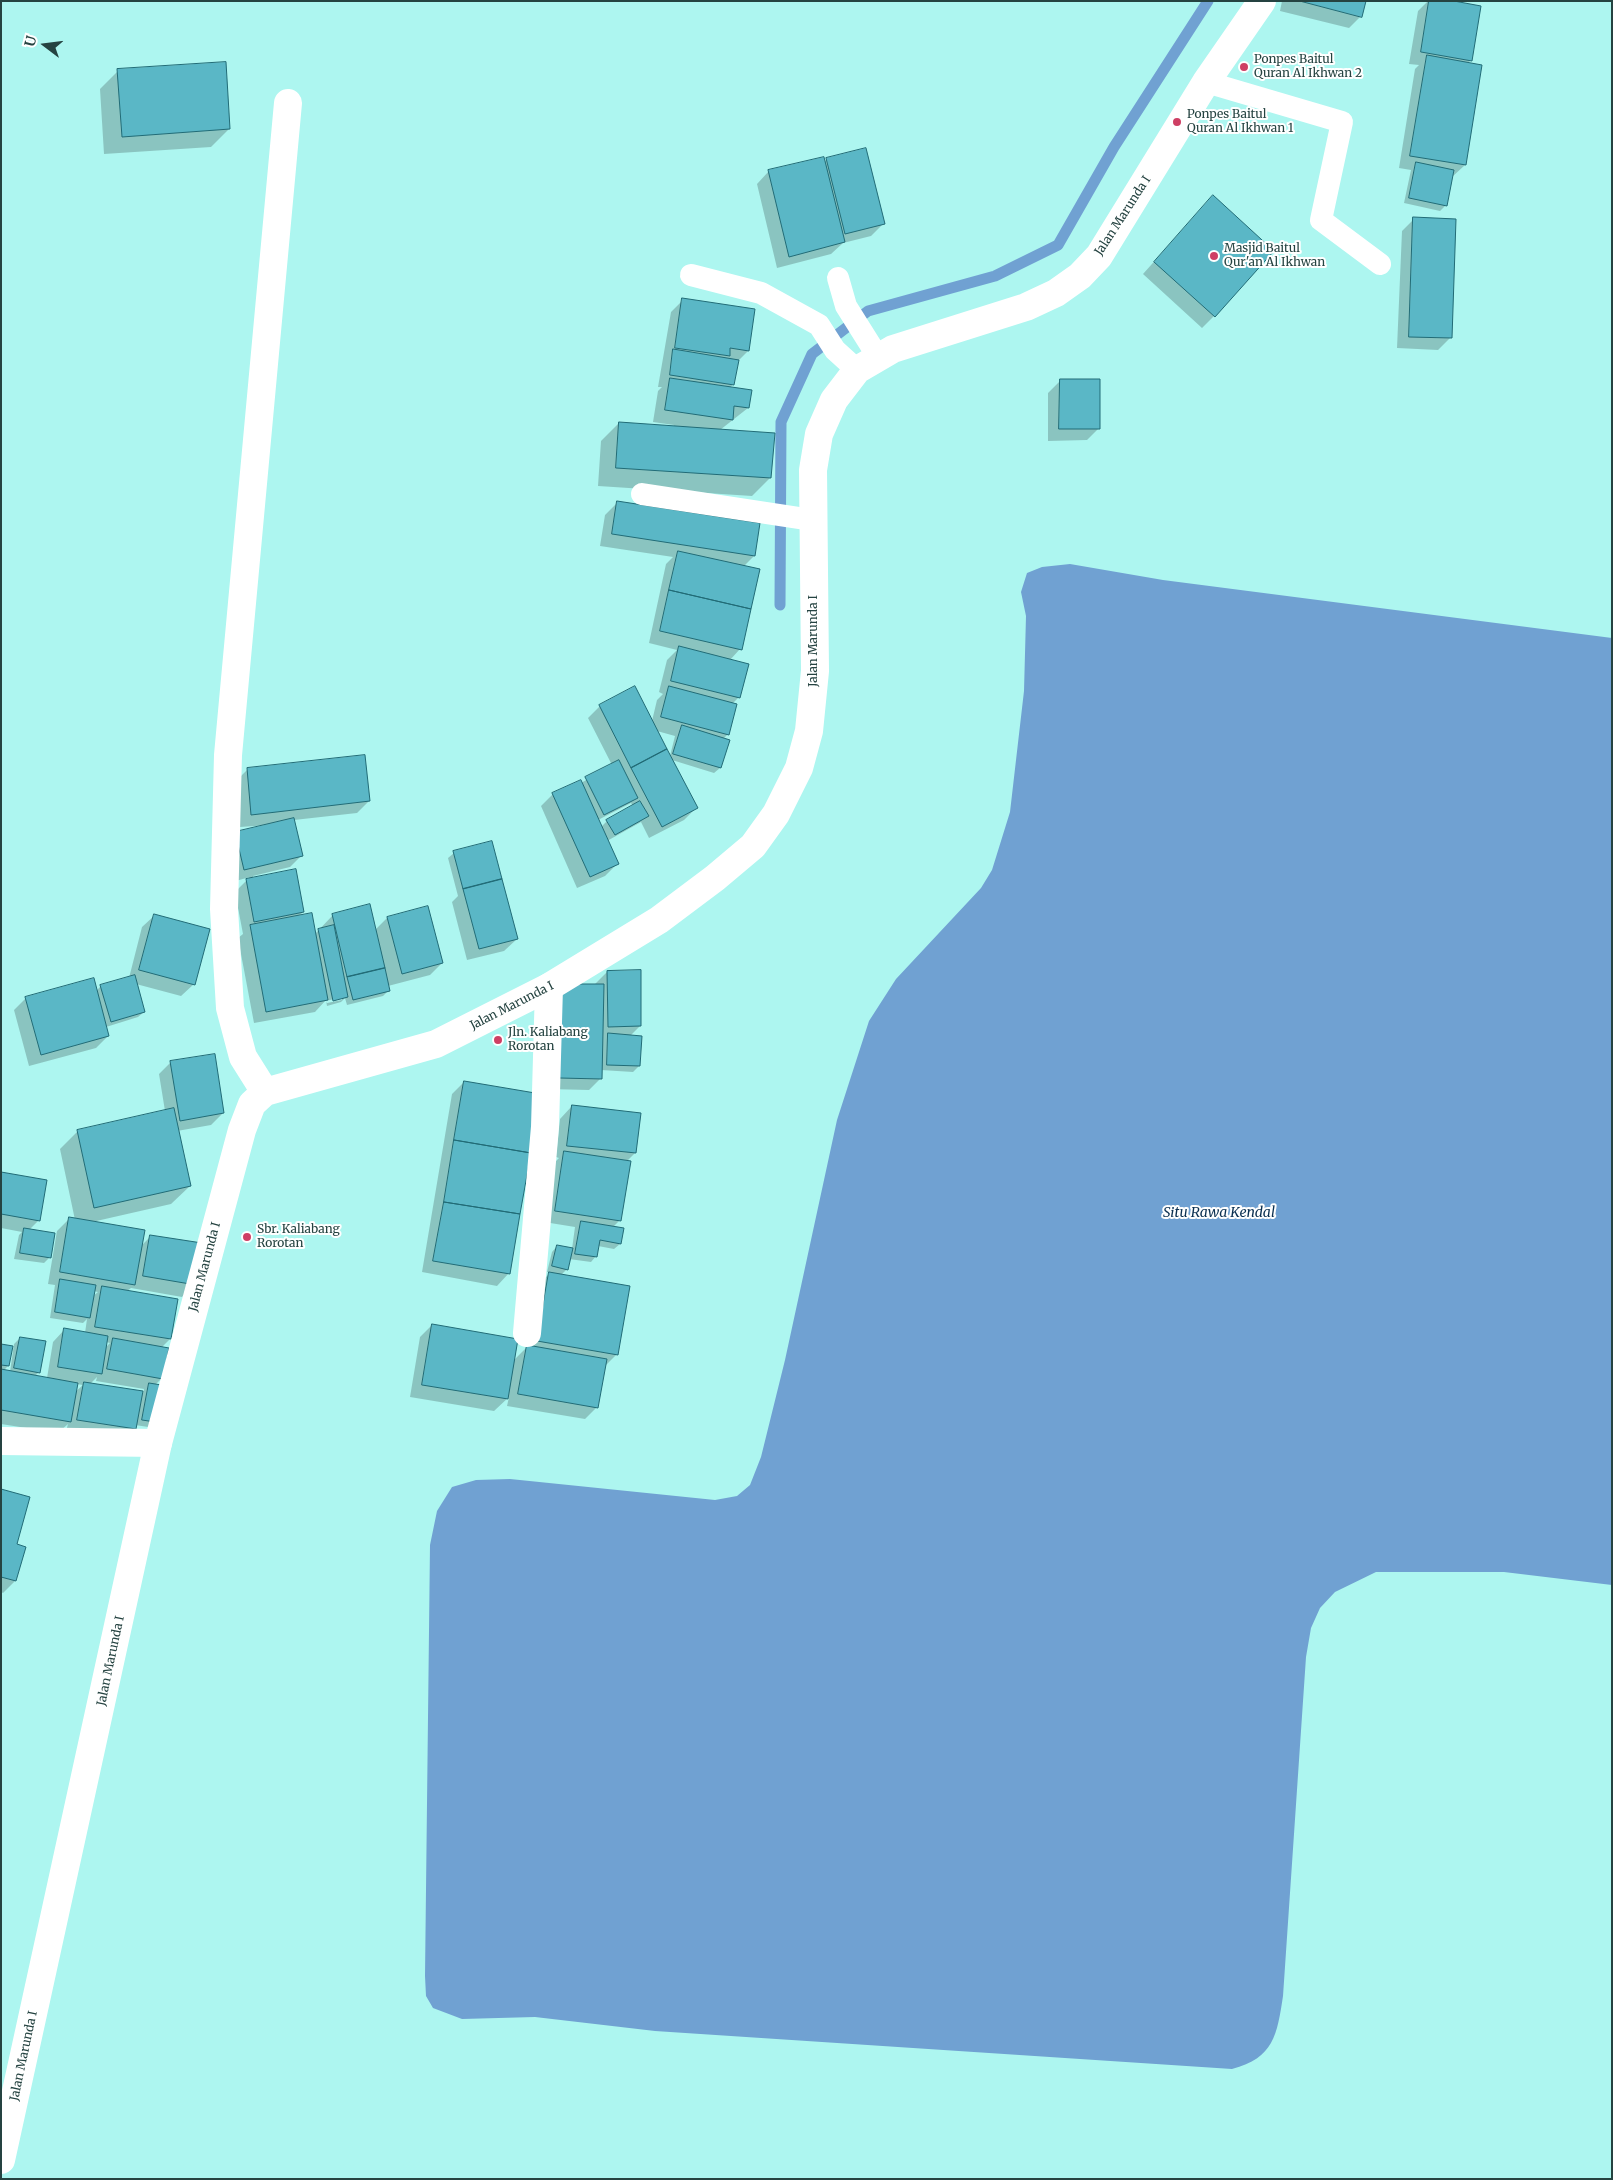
<!DOCTYPE html>
<style>
body{margin:0}
#map{position:relative;width:1613px;height:2180px;overflow:hidden;background:#adf6f0;font-family:Merriweather,serif}
canvas{display:block}
.frame{position:absolute;inset:0;border:2px solid #254341;pointer-events:none}
.north{position:absolute;left:20px;top:20px;width:50px;height:50px;-webkit-text-stroke:4px #fff;paint-order:stroke;rotate:285deg;font-size:14px;font-weight:700;line-height:20px;text-align:center;color:#254341}
.north::after{content:'';display:block;margin:auto;width:18px;height:22px;background:#254341;clip-path:polygon(50% 0,100% 100%,50% 72%,0 100%)}
</style>
<div id="map">
<canvas width="1613" height="2180"></canvas>
<div class="frame"></div>
<div class="north">U</div>
</div>
<script>
const c = document.querySelector('canvas').getContext('2d');
c.lineJoin = 'round';
function fillPath(path, color) { c.fillStyle = color; c.fill(path, 'evenodd'); }
function stroke(path, color, width, dash) { c.strokeStyle = color; c.lineWidth = width; c.lineCap = dash ? 'butt' : 'round'; c.setLineDash(dash || []); c.stroke(path); }
function write(font, color, halo, rows, align = 'center') {
  c.font = font + ' Merriweather,serif'; c.lineWidth = 4; c.setLineDash([]); c.textBaseline = 'middle'; c.strokeStyle = halo; c.fillStyle = color; for (const [text, x, y, turn = 0] of rows) {
    c.save(); c.translate(x, y); c.rotate((+turn || 0) * Math.PI / 180); c.textAlign = isNaN(turn) ? turn : align; if (halo) c.strokeText(text, 0, 0); c.fillText(text, 0, 0); c.restore();
  }
}
fillPath(new Path2D(`
 M1070 564 1163 580 1612 638V1585L1504 1572H1376L1335 1592 1320 1608 1311 1628 1306 1657 1283 1996C1277 2035 1274 2058 1232 2069L655 2031 535 2017 462 2019 433 2008 426 1996 425 1976 430 1545 437 1511 452 1487 476 1480 510 1479 715 1500 737 1496 750 1485 761 1457 785 1360 837 1120 869 1021 896 979 981 888 992 870 1010 812 1024 691 1026 616 1021 592 1027 573 1042 567Z`), '#70a1d2');
fillPath(new Path2D(`
 M1282 1H1364L1361 16 1349 28 1280 11Z
 M1428 1H1447L1471 60 1467 64 1465 165 1452 177 1446 205 1440 211 1404 203 1411 170 1399 168 1415 69 1419 65 1409 64 1418 11Z
 M118 71 229 129 211 147 104 154 100 89Z
 M827 159 883 224 871 236 843 243 831 254 777 268 757 184 769 171 824 162Z
 M1201 209 1214 316 1202 328 1143 274Z
 M1414 219 1450 338 1438 350 1397 348 1402 231Z
 M683 300 748 351 737 362 733 384 730 388 748 408 720 430 770 478 752 496 598 486 601 441 619 423 673 427 674 425 653 422 658 391 662 387H658L671 312Z
 M1060 381 1099 428 1087 440 1048 441V393Z
 M617 503 754 556 743 567 740 649 730 660 739 697 732 704 728 734 723 739 720 768 714 773 672 760 696 808 684 820 649 838 641 822 607 841 617 864 605 876 577 888 541 806 553 794 581 783 612 765 588 718 600 706 652 721 657 700 663 694 659 692 667 660 677 650 649 643 666 564 673 557 600 546 605 515ZM657 731 675 736 670 756ZM631 803 633 806 607 821 601 827 598 820Z
 M247 770 369 801 357 813 294 820 302 855 290 867 253 876V879L303 912 298 917 315 934 333 915 375 930 387 918 442 963 430 975 388 986 389 990 383 996 347 1005 345 998 341 1002 327 1006 326 1000 315 1012 254 1023 238 938 243 934 235 892 250 877 232 882 223 845 269 825 240 827 235 782ZM342 997V1000L327 1003 326 1001Z
 M454 853 517 939 504 951 467 960 452 902 458 896 448 858Z
 M155 915 194 984 181 996 136 984 144 1012 138 1017 106 1027 108 1036 96 1048 29 1066 14 1010 26 998 96 991 101 986 129 978 142 927Z
 M607 972 640 1026 630 1036 639 1066 633 1072 601 1070V1078L589 1090 547 1089 595 984Z
 M171 1062 223 1113 211 1125 177 1131 190 1186 171 1204 92 1222 141 1246 151 1236 194 1284 182 1297 131 1288 127 1291 177 1300 170 1339 161 1348 162 1378 155 1385V1428L135 1425V1429L122 1441 66 1431 68 1424 58 1433 1 1424V1345L8 1366 3 1371 10 1372 14 1344 20 1338 39 1372 35 1376 47 1378 53 1342 65 1329 85 1333 87 1319 83 1323 50 1318 55 1285 48 1284 57 1231 69 1219 75 1220 60 1149 78 1131 165 1111 159 1074ZM93 1291 98 1292 92 1297ZM106 1342 110 1343 104 1349ZM97 1377 96 1381 144 1389 143 1393 90 1384ZM76 1384 83 1385 74 1393Z
 M464 1082 509 1273 497 1286 422 1272 452 1094Z
 M572 1106 635 1153 626 1162 620 1220 613 1227 620 1244 614 1249 598 1246 596 1256 591 1262 569 1259 567 1269 560 1276 617 1354 605 1366 597 1407 585 1419 507 1406 509 1397 494 1411 410 1397 420 1337 432 1325 513 1361 527 1347 537 1286 551 1272H547L552 1252 557 1246 572 1249 575 1227 544 1222 553 1164 559 1158 556 1157 560 1119Z
 M1 1173 39 1220 29 1230 49 1258 44 1263 14 1259 19 1235 22 1232 1 1228Z
 M1 1490 16 1545 15 1581 3 1593 1 1592Z`), '#0003');
stroke(new Path2D(`
 M780 605 781 422 812 354 868 311 995 276 1058 245 1114 147 1208 1`), '#70a1d2', 11);
const building = new Path2D(`
 M1300 1H1366L1362 17Z
 M1429 1H1454L1481 6 1472 61 1421 52Z
 M1427 55 1482 65 1466 165 1410 156Z
 M226 62 230 129 122 137 117 69Z
 M866 148 885 224 845 234 826 158Z
 M824 157 845 242 789 257 768 170Z
 M1416 162 1454 170 1447 206 1409 198Z
 M1213 195 1274 251 1215 317 1154 262Z
 M1413 217 1456 219 1452 338 1409 337Z
 M682 298 755 309 749 351 730 348V356L675 348Z
 M673 349 739 360 734 385 670 375Z
 M670 378 752 390 749 408 734 406 733 420 665 410Z
 M1060 379H1100V429H1059Z
 M619 422 775 433 771 478 616 468Z
 M617 501 760 523 755 556 612 534Z
 M678 551 760 569 751 609 669 590Z
 M669 590 751 609 742 650 660 631Z
 M679 646 749 664 740 698 671 681Z
 M635 686 667 749 631 768 599 705Z
 M669 686 737 704 729 735 661 717Z
 M682 725 730 740 721 768 673 754Z
 M667 749 698 808 662 827 631 768Z
 M365 755 370 801 251 815 247 768Z
 M619 760 638 798 604 815 585 777Z
 M581 780 619 864 590 877 552 793Z
 M640 801 649 816 615 835 606 820Z
 M294 818 303 856 244 870 235 832Z
 M492 841 502 879 463 889 453 851Z
 M296 869 304 912 254 922 246 879Z
 M502 879 518 939 479 949 463 889Z
 M370 904 385 968 347 977 332 914Z
 M428 906 443 963 402 974 387 917Z
 M312 913 328 1000 266 1012 250 925Z
 M154 914 210 929 195 985 139 970Z
 M334 925 348 997 333 1001 318 929Z
 M385 968 390 991 353 1000 347 977Z
 M641 970V1026L608 1027 607 971Z
 M135 975 145 1012 111 1022 100 985Z
 M94 978 109 1036 41 1055 25 997Z
 M561 984H604L602 1079 559 1078Z
 M608 1033 642 1036 640 1066 607 1065Z
 M215 1054 224 1113 180 1121 170 1061Z
 M464 1081 541 1094 531 1153 454 1140Z
 M572 1105 641 1113 636 1153 567 1146Z
 M174 1108 191 1186 94 1208 77 1130Z
 M454 1140 531 1153 520 1214 444 1202Z
 M564 1151 631 1161 621 1221 555 1211Z
 M1 1172 47 1180 40 1221 1 1214Z
 M444 1202 520 1214 510 1274 433 1261Z
 M69 1217 145 1230 135 1285 60 1272Z
 M581 1221 624 1228 621 1244 600 1240 597 1257 575 1254Z
 M24 1228 55 1233 51 1258 20 1253Z
 M150 1235 202 1243 196 1285 143 1276Z
 M557 1245 573 1248 568 1270 552 1266Z
 M549 1272 630 1286 618 1355 537 1341Z
 M60 1279 96 1285 90 1318 55 1312Z
 M102 1286 178 1299 171 1339 95 1327Z
 M432 1324 518 1339 508 1399 422 1385Z
 M64 1328 108 1336 102 1374 58 1367Z
 M20 1337 46 1341 40 1373 14 1368Z
 M113 1338 169 1348 163 1379 107 1369Z
 M1 1344 13 1346 9 1366 1 1365Z
 M527 1345 607 1359 598 1408 518 1394Z
 M1 1369 78 1383 71 1422 1 1410Z
 M84 1382 143 1391 136 1429 77 1420Z
 M149 1383 168 1386 162 1423 142 1420Z
 M1 1489 30 1497 17 1544 26 1547 16 1581 1 1577Z`);
fillPath(building, '#5ab7c6');
stroke(building, '#216b76', 1);
stroke(new Path2D(`
 M1206 82 1342 122 1321 220 1380 264
 M691 275 761 293 819 325 835 350 857 370
 M838 278 846 306 878 357
 M642 494 813 520`), '#fff', 22);
stroke(new Path2D(`
 M265 1092 243 1057 230 1008 224 909 228 755 288 103
 M527 1333 545 1127 549 987
 M1 1441 158 1443`), '#fff', 28);
stroke(new Path2D(`
 M1 2160 158 1443 242 1130 252 1104 265 1092 436 1044 549 987 659 920 715 878 753 846 776 814 799 768 809 731 815 671 813 470 819 434 834 400 857 370 893 349 1026 307 1056 293 1080 276 1099 256 1206 82 1262 1`), '#fff', 28);
for (const [x, y, r, color] of [
 [1244,67,5,"#ce3f64"],
 [1177,122,5,"#ce3f64"],
 [1214,256,5,"#ce3f64"],
 [498,1040,5,"#ce3f64"],
 [247,1237,5,"#ce3f64"]
]) { const dot = new Path2D(); dot.arc(x, y, r, 0, 2 * Math.PI); c.fillStyle = color; c.fill(dot); stroke(dot, '#fff', 2); }
write('12px', '#254341', '#fff', [
 ["Ponpes Baitul",1254,60],
 ["Quran Al Ikhwan 2",1254,74],
 ["Ponpes Baitul",1187,115],
 ["Quran Al Ikhwan 1",1187,129],
 ["Masjid Baitul",1224,249],
 ["Qur'an Al Ikhwan",1224,263],
 ["Jln. Kaliabang",508,1033],
 ["Rorotan",508,1047],
 ["Sbr. Kaliabang",257,1230],
 ["Rorotan",257,1244]
], 'left');
write('12px', '#254341', '#fff', [
 ["Jalan Marunda I",1123,216,-57],
 ["Jalan Marunda I",814,641,-90],
 ["Jalan Marunda I",512,1006,-27],
 ["Jalan Marunda I",205,1267,-75],
 ["Jalan Marunda I",111,1661,-78],
 ["Jalan Marunda I",24,2056,-78]
]);
write('italic 14px', '#0b3051', '#fff', [
 ["Situ Rawa Kendal",1219,1213]
]);
</script>
